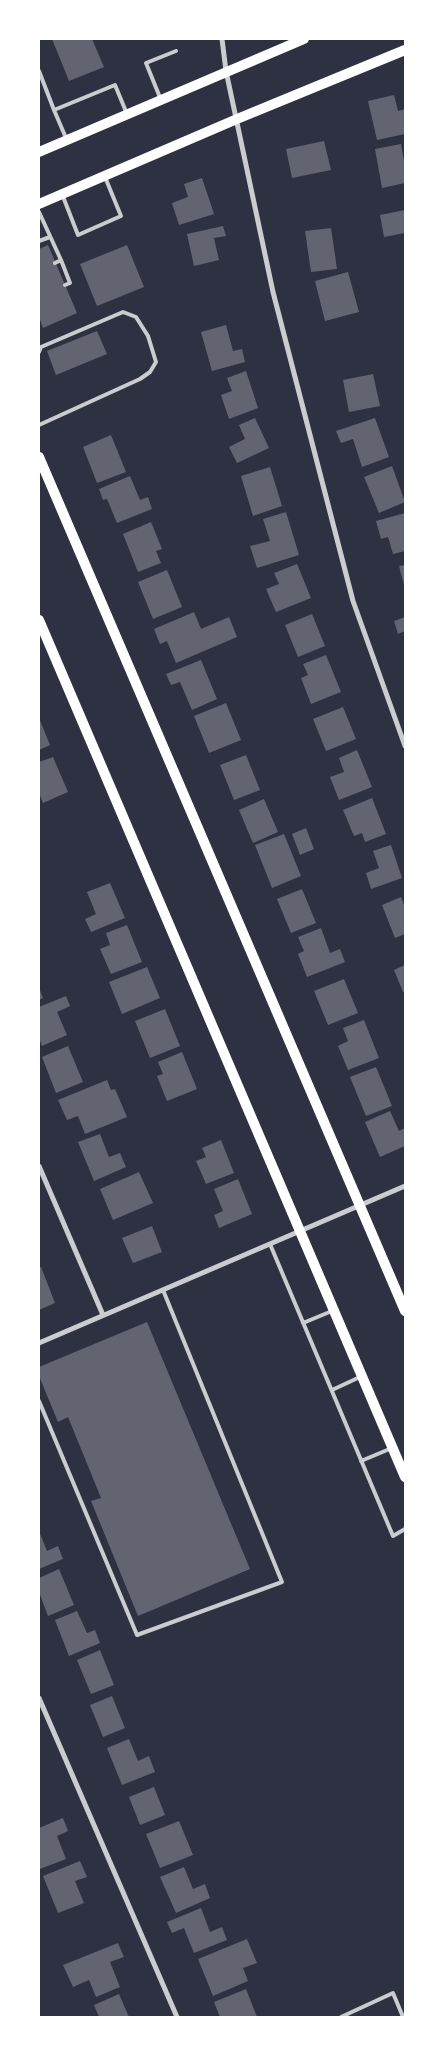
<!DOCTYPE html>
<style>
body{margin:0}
#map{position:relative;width:444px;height:2056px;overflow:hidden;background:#2d3142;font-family:"DM Sans",sans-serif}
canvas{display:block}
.frame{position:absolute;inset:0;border:40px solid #fff;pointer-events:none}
</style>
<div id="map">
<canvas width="444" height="2056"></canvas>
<div class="frame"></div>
</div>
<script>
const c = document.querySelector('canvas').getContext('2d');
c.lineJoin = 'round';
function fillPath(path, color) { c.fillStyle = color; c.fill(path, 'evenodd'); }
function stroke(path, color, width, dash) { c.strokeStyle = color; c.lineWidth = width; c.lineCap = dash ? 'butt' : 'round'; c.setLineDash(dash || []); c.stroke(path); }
fillPath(new Path2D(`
 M52 39H92L104 67 69 81Z
 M394 95 398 111 405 109V134L377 140 368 101Z
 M324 141 331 170 292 178 286 149Z
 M401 144 404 161 405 160V183L382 188 375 149Z
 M202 178 214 214 179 225 172 203 188 197 184 184Z
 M405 210V233L384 237 380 215Z
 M223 226 226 236 214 238 219 260 194 266 187 234Z
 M331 228 337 269 311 272 305 231Z
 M48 245 77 313 43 328 39 317V249Z
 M127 245 144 287 97 306 80 264Z
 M348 272 359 312 325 321 315 281Z
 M226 325 233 351 242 349 245 362 212 371 201 332Z
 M97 331 107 354 56 375 47 351Z
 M246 371 258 408 229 419 221 395 232 391 227 378Z
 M373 374 380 406 349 412 343 380Z
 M255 418 269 448 237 463 229 447 245 439 239 425Z
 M375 418 389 457 362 467 353 439 341 443 336 431Z
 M111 435 126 472 97 483 83 447Z
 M392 466 405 502 379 513 364 477Z
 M270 467 282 506 253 516 241 476Z
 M130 476 140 500 148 497 152 509 117 523 107 499 103 500 99 489Z
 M286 512 299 555 257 568 250 546 270 541 263 519Z
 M405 513V551L393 554 388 537 381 539 376 521Z
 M151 522 162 549 156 551 161 563 138 572 123 534Z
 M297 564 311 598 276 612 266 589 279 584 274 573Z
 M405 565V589L399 566Z
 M167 570 182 607 153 619 138 582Z
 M194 612 201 629 229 617 237 637 176 663 167 641 160 644 154 629Z
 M312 614 325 646 298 657 285 625Z
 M405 617V631L398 634 394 621Z
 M326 655 341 692 311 704 301 678 308 675 303 664Z
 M201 660 217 699 192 710 180 682 171 685 166 674Z
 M226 703 241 740 209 753 194 716Z
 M343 707 356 739 326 751 313 719Z
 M39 718 50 745 39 750Z
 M357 750 372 787 339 800 330 777 344 772 339 758Z
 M246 755 260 790 234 800 220 765Z
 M53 757 68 792 43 803 39 793V762Z
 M372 798 386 834 365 842 362 833 354 836 343 810Z
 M264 799 278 832 253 843 239 810Z
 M306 828 314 849 300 855 292 834Z
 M284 834 301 876 272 888 255 845Z
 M391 845 402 878 371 889 366 873 379 868 373 851Z
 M110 883 125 918 91 932 85 919 96 914 87 892Z
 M302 889 316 923 291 933 277 899Z
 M401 897 405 907V934L395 938 382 905Z
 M127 925 142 962 111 974 100 949 110 945 106 933Z
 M321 928 330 953 340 949 345 962 307 977 298 954 304 951 298 937Z
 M405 965V992H403L394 970Z
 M147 967 160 998 122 1014 109 982Z
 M344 979 358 1013 328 1025 314 991Z
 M39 988 43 998 39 1000Z
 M66 996 70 1006 57 1012 67 1035 42 1046 39 1038V1007Z
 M165 1009 180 1046 150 1058 135 1021Z
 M364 1020 379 1058 348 1070 338 1046 348 1041 343 1028Z
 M68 1046 83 1082 56 1093 42 1057Z
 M182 1052 197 1089 167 1101 157 1076 163 1074 158 1062Z
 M376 1067 392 1106 366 1116 350 1077Z
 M107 1080 111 1090 115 1089 127 1117 85 1134 78 1116 67 1120 58 1100Z
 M390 1111 399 1131 405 1128V1146L380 1157 365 1122Z
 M100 1134 109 1157 120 1153 126 1167 94 1181 78 1142Z
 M221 1140 234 1173 206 1184 196 1161 206 1157 202 1148Z
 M139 1172 153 1203 113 1220 100 1189Z
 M238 1179 252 1214 219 1228 214 1215 223 1211 214 1189Z
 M152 1226 162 1252 133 1263 122 1238Z
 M39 1267H41L55 1303 39 1310Z
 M147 1322 250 1569 138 1616 91 1501 101 1498 68 1417 58 1422 39 1376V1367Z
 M39 1531 47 1551 58 1546 63 1559 39 1569Z
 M59 1569 74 1605 48 1616 39 1592V1578Z
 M77 1611 87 1633 95 1630 100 1643 69 1656 55 1620Z
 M100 1650 114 1685 91 1694 77 1660Z
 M112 1696 125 1728 103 1737 90 1705Z
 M129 1739 138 1761 149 1756 155 1772 122 1785 107 1748Z
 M154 1787 165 1815 140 1825 129 1797Z
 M63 1818 68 1831 57 1836 66 1859 40 1869 39 1828Z
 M179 1821 193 1855 160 1868 146 1834Z
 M80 1861 87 1877 75 1881 84 1903 58 1913 43 1876Z
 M184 1867 193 1889 205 1884 210 1898 176 1913 160 1877Z
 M201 1908 210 1932 222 1927 227 1940 194 1953 184 1928 172 1933 167 1922Z
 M247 1939 257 1963 243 1968 248 1981 213 1996 198 1959Z
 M118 1943 124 1957 110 1962 120 1987 96 1997 89 1980 73 1987 63 1965Z
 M246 1989 257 2017H220L214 2002Z
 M119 1994 129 2017H99L94 2005Z`), '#626471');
stroke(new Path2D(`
 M39 71 54 110
 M161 100 146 63 176 51
 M66 138 54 110 115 85 127 114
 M62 194 78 235 121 216 105 177
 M39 212 61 260
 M39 241 50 237
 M55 263 61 260 70 283 65 285
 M39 352 41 347 123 312 136 317 148 336 156 362 150 372 140 379 39 425
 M270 1244 393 1536 405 1529
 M303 1323 332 1311
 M332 1390 360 1377
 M39 1401 137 1635 282 1582 163 1290
 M361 1461 392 1448
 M341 2017 393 1993 403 2017`), '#caccd0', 4);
stroke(new Path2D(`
 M222 39 226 71 273 292 353 601 405 746
 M39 1166 103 1315
 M39 1343 405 1186
 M39 1698 177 2017`), '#caccd0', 5);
stroke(new Path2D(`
 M39 152 304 39
 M39 204 237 119 405 50
 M39 457 405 1311
 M39 620 405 1477`), '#fff', 10);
</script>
